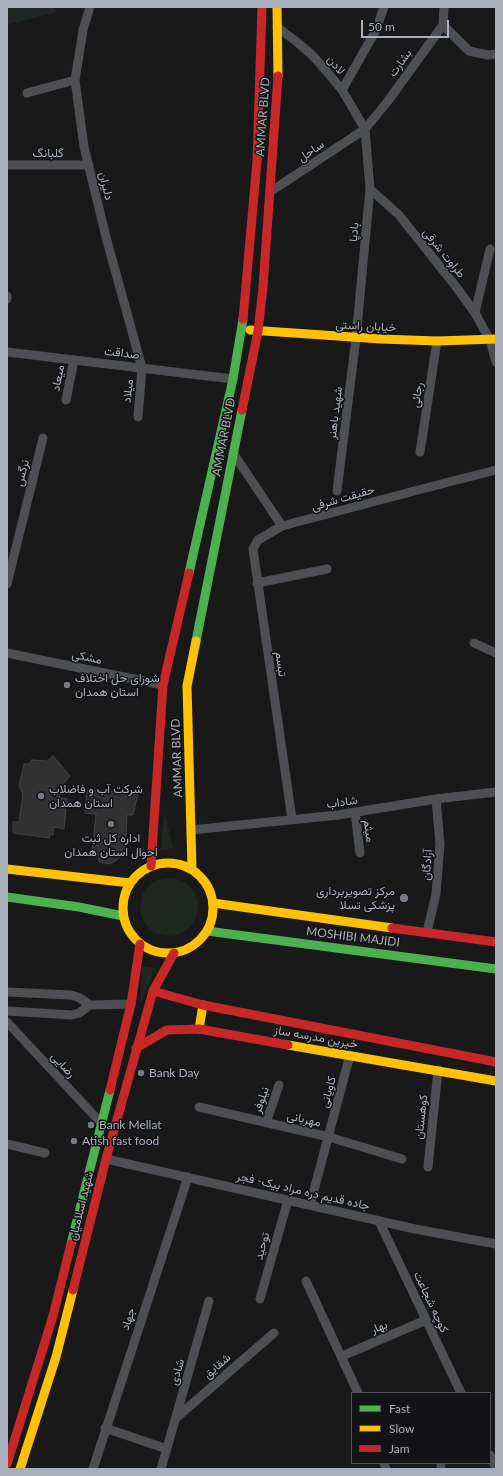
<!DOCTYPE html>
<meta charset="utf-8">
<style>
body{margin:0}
#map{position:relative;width:503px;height:1476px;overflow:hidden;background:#19191a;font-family:Lato,sans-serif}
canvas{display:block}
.frame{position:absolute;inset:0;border:8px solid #aab0bb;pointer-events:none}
.legend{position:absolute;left:351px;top:1392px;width:140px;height:72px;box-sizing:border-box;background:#131316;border:1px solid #4f5258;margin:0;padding:5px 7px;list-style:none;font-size:12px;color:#aab0bb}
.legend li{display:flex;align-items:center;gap:8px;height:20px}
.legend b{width:20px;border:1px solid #4f5258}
.scale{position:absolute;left:361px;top:20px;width:88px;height:18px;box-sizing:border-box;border:2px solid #aab0bb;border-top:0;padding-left:5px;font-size:12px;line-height:14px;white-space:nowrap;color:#aab0bb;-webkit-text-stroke:3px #131316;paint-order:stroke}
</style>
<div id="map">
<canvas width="503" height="1476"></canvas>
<div class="frame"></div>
<ul class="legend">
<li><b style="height:5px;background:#4caf50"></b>Fast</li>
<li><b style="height:5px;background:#ffc107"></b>Slow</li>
<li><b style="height:5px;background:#c62828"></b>Jam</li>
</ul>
<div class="scale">50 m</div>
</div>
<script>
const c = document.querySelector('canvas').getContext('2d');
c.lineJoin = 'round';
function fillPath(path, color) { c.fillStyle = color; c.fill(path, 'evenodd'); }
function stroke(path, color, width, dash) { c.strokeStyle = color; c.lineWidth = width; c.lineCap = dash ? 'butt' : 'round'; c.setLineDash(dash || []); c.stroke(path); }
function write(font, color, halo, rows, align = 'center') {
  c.font = font + ' Lato,Vazirmatn,sans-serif'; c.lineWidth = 3; c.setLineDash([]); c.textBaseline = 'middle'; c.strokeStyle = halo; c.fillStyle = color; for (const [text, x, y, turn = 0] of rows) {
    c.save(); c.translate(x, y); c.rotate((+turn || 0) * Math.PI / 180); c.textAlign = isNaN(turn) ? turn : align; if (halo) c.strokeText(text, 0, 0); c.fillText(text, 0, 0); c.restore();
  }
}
fillPath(new Path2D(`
 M7 7H54L56 12 7 25Z
 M165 813 173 848 160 850Z
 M140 907a29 29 0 1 1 58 0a29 29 0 1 1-58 0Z
 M142 966 155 968 140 1004Z`), '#1f2720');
const building = new Path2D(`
 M53 756 70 776 62 786 59 798 67 799 64 829 53 827V835L50 834 49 838 13 833V822H19L23 794 19 786 24 764H30L31 760 47 761Z
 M88 790 138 793 133 815H127L125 853 114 862 110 864 99 862V854L92 853 96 814 85 813Z`);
fillPath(building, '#313132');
stroke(building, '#424346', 1);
stroke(new Path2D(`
 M90 7 83 30 75 80 84 147 106 237 142 368 138 417
 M443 25 469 51 488 55 496 54
 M277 27 297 42 313 56 328 73 342 90 365 129 370 189 356 338 337 491
 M342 90 376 30 384 7
 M27 93 75 80
 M7 165H89
 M370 189 399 215 457 288 475 313 490 340 496 362
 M270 192 365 129 388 101 443 25 444 7
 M7 299V296
 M475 313 490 249
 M7 352 233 379
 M66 400 74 360
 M420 452 437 341
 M233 453 282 526 418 490 496 470
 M282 526 258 540 253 549 292 819
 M257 583 327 569
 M7 584 43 438
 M474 643 496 653
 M7 653 163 685
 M355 812 360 853
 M191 830 338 815 436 799 496 792
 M427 932 436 894 440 844 436 799
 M7 992 71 995 78 997 90 1005
 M90 1005 131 1004
 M7 1011 72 1015 79 1013 90 1005
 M7 1022 101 1123
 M199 1107 329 1137 402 1159
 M266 1123 279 1085
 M7 1144 45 1153
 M106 1159 415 1229 496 1244
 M428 1167 438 1070
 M310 1205 350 1055
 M379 1221 461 1393
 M306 1281 358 1393
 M260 1299 288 1200
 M342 1356 426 1320
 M176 1418 274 1333
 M105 1428 167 1449
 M490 1455 496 1468
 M384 1463 386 1469
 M93 1469 188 1177
 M161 1469 209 1301
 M441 1469V1463`), '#4d4f53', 9);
stroke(new Path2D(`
 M189 573 233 379 243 319
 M196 641 242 410
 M7 897 79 907 123 916
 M207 931 496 969
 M71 1244 110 1090`), '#4caf50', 9);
stroke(new Path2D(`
 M277 7 278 76
 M250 330 381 339 437 341 496 339
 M123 908a45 45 0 1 1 90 0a45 45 0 1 1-90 0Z
 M7 869 130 883
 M192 869 187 686 196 641
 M213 903 392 928
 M199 1029 203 1005
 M288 1045 496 1081
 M20 1469 56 1357 73 1290`), '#ffc107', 9);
stroke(new Path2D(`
 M243 319 257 161 262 7
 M242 410 258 331 263 287 278 76
 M151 866 163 685 189 573
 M392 928 496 942
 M153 991 203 1005 496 1062
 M136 1048 167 1030 199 1029 288 1045
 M110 1090 131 1004 140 944
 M73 1290 106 1159 153 991 174 953
 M7 1464 53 1316 71 1244`), '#c62828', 9);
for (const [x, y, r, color] of [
 [67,685,4,"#777b83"],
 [41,796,4,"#777b83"],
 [111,824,4,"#777b83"],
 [404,898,5,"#777b83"],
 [141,1073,4,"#777b83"],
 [91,1125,4,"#777b83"],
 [74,1141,4,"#777b83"]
]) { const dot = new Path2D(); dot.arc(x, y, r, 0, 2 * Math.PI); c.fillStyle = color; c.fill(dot); stroke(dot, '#131316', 1.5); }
write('12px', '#aab0bb', '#131316', [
 ["بشارت",400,63,-54],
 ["لادن",336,65,50],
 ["AMMAR BLVD",263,117,-86],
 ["ساحل",311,151,-34],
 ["گلبانگ",48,153],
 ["دلیران",106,186,77],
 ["بادپا",354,232,-85],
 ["طراوت شرقی",444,253,51],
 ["خیابان راستی",366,326,3],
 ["صداقت",122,353,7],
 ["میعاد",58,378,-79],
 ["میلاد",128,391,-84],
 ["رجائی",417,395,-81],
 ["شهید باهنر",335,413,-83],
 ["AMMAR BLVD",224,437,-79],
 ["نرگس",22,473,-76],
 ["حقیقت شرفی",343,498,-16],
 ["مشکی",87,657,12],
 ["تبسم",281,664,82],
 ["AMMAR BLVD",177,758,-92],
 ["شاداب",342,802,-8],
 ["میثم",369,831,83],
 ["آزادگان",427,865,-86],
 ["MOSHIBI MAJIDI",353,937,7],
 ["خیرین مدرسه ساز",316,1037,10],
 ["رضایی",63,1065,47],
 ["کاویانی",328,1092,-75],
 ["نیلوفر",261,1100,-71],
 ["کوهستان",421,1117,-84],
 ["مهربانی",304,1119,13],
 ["جاده قدیم دره مراد بیک- فجر",303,1191,13],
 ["شهید اسلامیان",81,1206,-76],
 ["توحید",262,1246,-74],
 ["کوچه شجاعت",431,1302,65],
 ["جهاد",128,1319,-72],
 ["بهار",379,1327,-23],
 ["شقایق",217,1366,-41],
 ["شادی",177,1372,-74]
]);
write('12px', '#aab0bb', '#131316', [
 ["شوراى حل اختلاف",75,678],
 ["استان همدان",75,692],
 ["شرکت آب و فاضلاب",49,789],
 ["استان همدان",49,803],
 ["اداره کل ثبت",111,838,"center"],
 ["احوال استان همدان",111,852,"center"],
 ["مرکز تصویربرداری",395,891,"right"],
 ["پزشکی تسلا",395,905,"right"],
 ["Bank Day",149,1073],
 ["Bank Mellat",99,1125],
 ["Atish fast food",82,1141]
], 'left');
</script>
